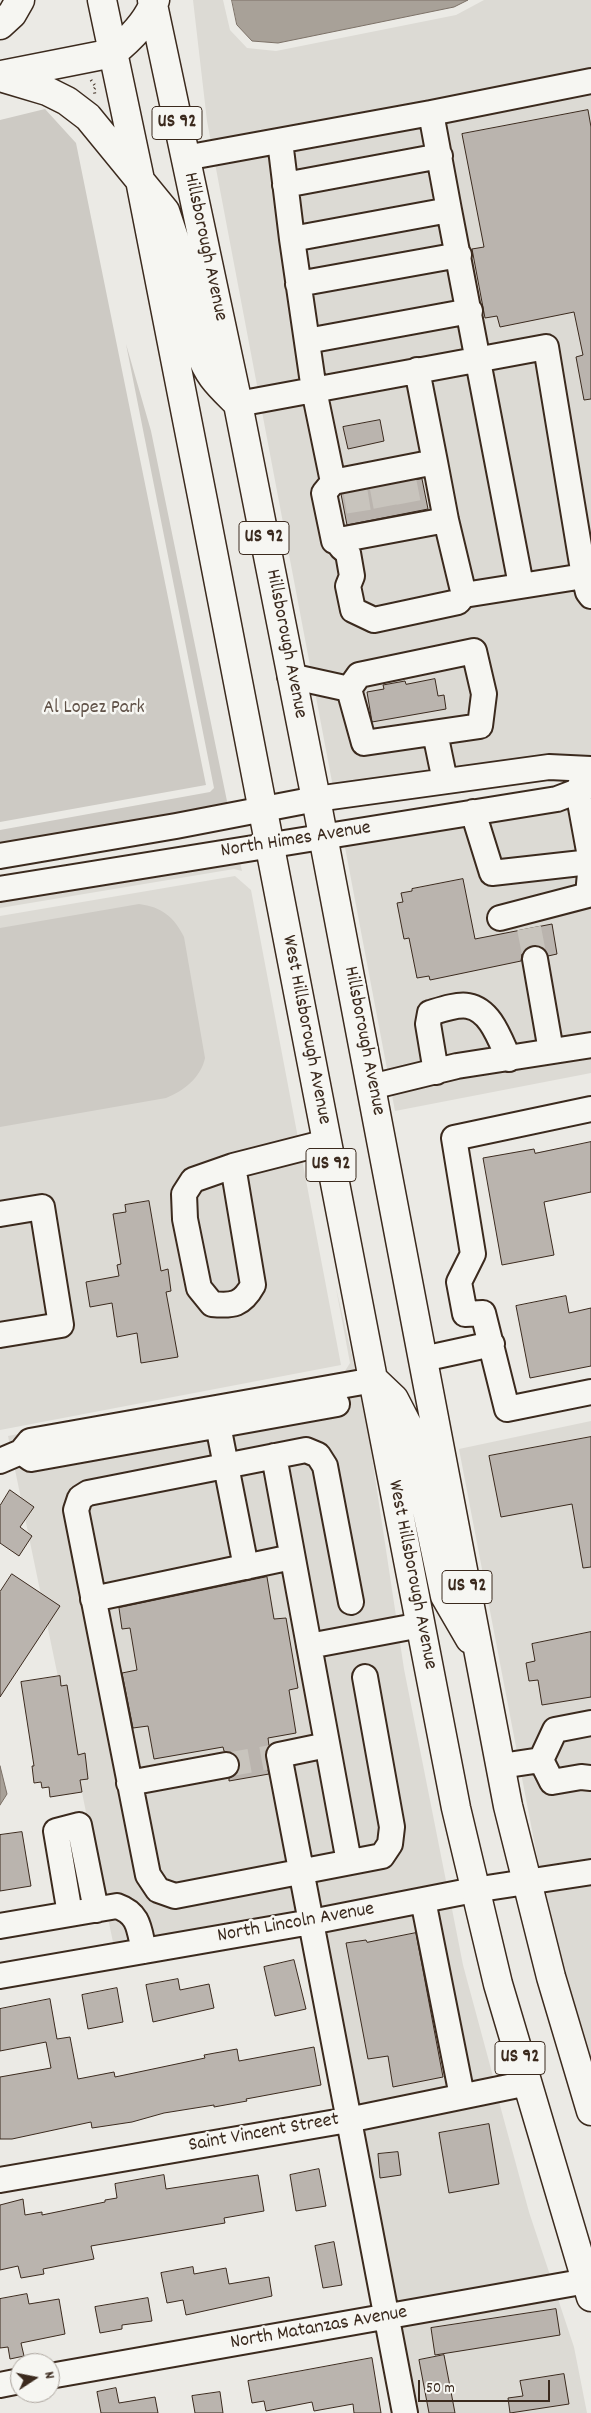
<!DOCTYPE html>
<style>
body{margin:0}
#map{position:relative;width:591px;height:2413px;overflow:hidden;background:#ebeae5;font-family:Dekko,sans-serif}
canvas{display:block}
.north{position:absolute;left:10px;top:2353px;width:50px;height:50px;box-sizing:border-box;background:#f6f6f2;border:1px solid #aba49d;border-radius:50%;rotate:79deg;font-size:14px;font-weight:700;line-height:20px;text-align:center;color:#3b2a1e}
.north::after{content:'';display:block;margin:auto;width:18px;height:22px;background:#3b2a1e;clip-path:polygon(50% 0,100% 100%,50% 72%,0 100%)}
.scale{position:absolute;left:418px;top:2380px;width:132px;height:22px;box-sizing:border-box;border:2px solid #3b2a1e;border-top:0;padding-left:6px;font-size:15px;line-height:18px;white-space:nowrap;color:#3b2a1e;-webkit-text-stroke:4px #f6f6f2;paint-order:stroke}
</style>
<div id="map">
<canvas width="591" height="2413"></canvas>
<div class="north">N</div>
<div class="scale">50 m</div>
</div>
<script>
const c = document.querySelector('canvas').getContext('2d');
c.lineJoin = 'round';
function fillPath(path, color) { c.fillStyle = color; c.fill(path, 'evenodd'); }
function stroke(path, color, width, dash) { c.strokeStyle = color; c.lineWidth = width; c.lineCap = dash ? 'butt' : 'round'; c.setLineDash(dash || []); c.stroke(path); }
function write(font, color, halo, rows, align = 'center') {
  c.font = font + ' Dekko,sans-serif'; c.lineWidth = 5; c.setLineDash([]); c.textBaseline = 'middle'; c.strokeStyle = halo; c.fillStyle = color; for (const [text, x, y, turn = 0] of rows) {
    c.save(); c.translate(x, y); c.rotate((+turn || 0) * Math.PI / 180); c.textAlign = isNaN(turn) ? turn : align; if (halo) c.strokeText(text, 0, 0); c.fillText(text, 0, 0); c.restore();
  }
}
fillPath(new Path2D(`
 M193 0H223L230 30 247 48 276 51 456 15 484 0H591V760L333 787 207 121Z
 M591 796V1073L395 1111 344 842Z
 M239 858 242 871 234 869 0 908V899Z
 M235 876 251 890 341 1365 0 1430V916Z
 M336 1288 365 1411 404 1669 447 1886 114 1947 8 1436 345 1371 350 1363Z
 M591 1421V1862L540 1872 459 1449Z
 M591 1881V2064L559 1967 544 1890Z
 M451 1904 463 1965 494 2080 357 2109 322 1929Z
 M498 2098 529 2212 551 2278 395 2307 360 2127Z
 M557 2296 574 2347 587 2413H416L399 2325Z`), '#dcdad4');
fillPath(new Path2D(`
 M45 109 76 143 206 785 0 822V120Z
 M126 344 151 431 228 806 0 846V830L210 792 214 788Z
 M139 904C162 907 174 917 184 937L205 1058C201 1077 184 1091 166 1098L0 1127V928Z`), '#cdcac4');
const water = new Path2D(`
 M232 0H468L454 7 278 43 252 41 237 25Z
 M0 1766 7 1794 0 1805Z`);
fillPath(water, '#a8a198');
stroke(water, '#7c7167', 1);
const building = new Path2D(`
 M588 110 591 127V399L584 400 576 357 583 355 574 312 500 327 497 316 485 318 472 249 484 247 462 134Z
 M380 420 384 441 348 449 343 427Z
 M422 479 428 509 347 525 341 494Z
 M435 679 438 696 444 695 446 709 372 722 367 692 384 689 383 685 405 681 406 684Z
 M463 879 475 939 552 924 557 954 548 956 540 946H532L522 954 521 961 430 980 429 976 417 978 409 938 404 939 397 903 403 902 401 893 412 891V889Z
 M591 1142V1192L544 1202 554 1255 502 1265 483 1158 534 1149 535 1153Z
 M149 1201 161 1271 168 1269 171 1291 166 1292 178 1357 141 1363 137 1333 117 1337 112 1303 90 1307 86 1282 119 1276 117 1265 121 1264 113 1214 126 1212 125 1205Z
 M566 1296 569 1313 591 1308V1366L530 1378 516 1306Z
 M591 1437V1567L583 1568 572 1504 501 1517 489 1456Z
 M10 1490 34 1507 20 1527 32 1536 19 1556 0 1543V1506Z
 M12 1574 60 1606 0 1697V1592Z
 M267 1577 274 1619 286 1618 298 1688 289 1690 296 1733 268 1738 269 1746 265 1757 269 1774 229 1781V1778L239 1770 240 1763 236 1756 224 1751 223 1747 154 1759 148 1726 133 1728 122 1673 137 1670 130 1628 122 1629 119 1608Z
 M591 1632V1697L542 1705 538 1680 529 1681 526 1663 535 1661 532 1644Z
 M60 1676 61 1686 67 1685 78 1755 85 1753 88 1779 80 1780 82 1792 50 1797 49 1787 42 1788 41 1782 34 1783 32 1766H34L21 1682Z
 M22 1832 31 1886 0 1891V1835Z
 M416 1933 443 2077 393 2087 388 2056 368 2059 346 1943 366 1940 367 1942Z
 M294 1960 306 2009 275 2016 264 1967Z
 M178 1979 180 1990 209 1984 214 2008 153 2022 146 1985Z
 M117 1988 123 2022 88 2029 82 1995Z
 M50 1999 57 2039 70 2037 78 2079 114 2072 115 2077 205 2058 204 2055 237 2049 239 2061 314 2047 321 2085 246 2099 247 2101 214 2107V2105L164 2113 132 2122 92 2128 91 2122 12 2139H0V2077L51 2068 46 2042 0 2051V2009Z
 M489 2124 499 2184 449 2193 439 2133Z
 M398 2152 401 2175 380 2178 378 2154Z
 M319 2169 326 2206 296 2211 290 2175Z
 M164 2175 166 2189 258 2175 264 2211 224 2218 225 2223 91 2246 94 2259 43 2269 44 2274 21 2278 18 2266 0 2270V2205L23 2199 25 2215 42 2212V2215L105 2202V2200L117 2198 115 2184Z
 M334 2242 342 2285 323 2288 315 2246Z
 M193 2267 194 2274 226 2268 229 2284 269 2277 272 2296 186 2315 183 2300 167 2303 161 2273Z
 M27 2294 29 2304 59 2299 65 2334 21 2343 24 2356 10 2359 8 2347 0 2348V2299Z
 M148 2298 152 2321 122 2325V2329L100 2333 95 2307Z
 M556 2309 560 2335 435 2355 431 2328Z
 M444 2355 455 2413H429L419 2360Z
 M372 2358 381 2413H354L353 2404 314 2411 312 2402 266 2411 264 2401 252 2403 248 2381Z
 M564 2374 569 2404 510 2413 508 2398 523 2396 520 2381Z
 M116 2388 119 2403 155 2397 158 2413H101L97 2392Z
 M220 2392 223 2413H195L192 2396Z`);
fillPath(building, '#bab4ae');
stroke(building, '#3b2a1e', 1);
stroke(new Path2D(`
 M404 479 411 515
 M381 483 388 520
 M355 488 361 525
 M529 928 535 959
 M226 1765 271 1757`), '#c8c4bd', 24, [24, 12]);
const minor = new Path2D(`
 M431 113 449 210
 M280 141 292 239
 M185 158 431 113 591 81
 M285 185 440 156
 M298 284 459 255
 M307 341 470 311
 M417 370 435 462 333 482 314 390 292 239 449 210 521 585
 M238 404 546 347 584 576 588 592 591 596
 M435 462 446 520 464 595 584 576
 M333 482 324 493 334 541 446 520
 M339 540 341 547 348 553 352 576 348 586 353 610 374 620 458 602 464 595
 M474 651 484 694 480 726 364 743 349 689 359 675Z
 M290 676 349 689
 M435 733 445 781
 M473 812 492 873 591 862
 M0 856 176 826 316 799 549 767 591 769
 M0 889 557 799 591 786
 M500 918 588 895 591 862 578 791 583 778
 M535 959 551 1051
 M436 1072 428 1024 430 1013C440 1010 457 1004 468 1006 491 1010 500 1040 509 1059
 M371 1087 457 1066 591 1045
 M591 1109 454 1138 473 1254 459 1282 465 1314 483 1313 507 1409 591 1392
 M233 1166 253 1285C242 1305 233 1306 212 1304L199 1288 185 1219 184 1194 193 1180 233 1166 327 1142
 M0 1214 42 1207 61 1325 0 1335
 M423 1359 492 1344
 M215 1410 246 1567
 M21 1452 31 1459 337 1404
 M274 1456 349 1862
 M0 1461 21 1452 30 1441 374 1380
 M93 1599 292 1557
 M351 1602 325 1466 318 1455 306 1450 88 1493 80 1498 76 1510 148 1875 158 1890 175 1896 382 1856 390 1844 392 1827 365 1677
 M309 1646 421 1625
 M327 1745 279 1755 405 2413
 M541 1760 552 1782 581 1777 591 1778
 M501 1766 541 1760 555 1730 591 1723
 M129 1783 226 1765
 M423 1900 462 2096
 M70 1914 56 1831 79 1825 96 1910
 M0 1926 117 1906C140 1914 139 1930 144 1951
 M0 1976 311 1922 474 1890 591 1872
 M0 2180 348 2120 528 2083
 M50 2376 587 2281
 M0 2385 20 2381`);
const major = new Path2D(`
 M102 0 140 180 203 501 456 1808 498 1984 591 2297
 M152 0 238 404 316 799 508 1806 551 1977 591 2111
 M0 25 12 14 20 0
 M2 75 113 53C130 39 148 22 155 0
 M0 77 47 91 67 101 88 117 165 211 174 238 199 350C209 377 218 384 238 404
 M374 1380 394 1399 410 1430 445 1596 470 1639`);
stroke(minor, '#3b2a1e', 28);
stroke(major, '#3b2a1e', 31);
stroke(new Path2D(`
 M91 80 96 87 94 89 95 95`), '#3b2a1e', 3, [1, 4]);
stroke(minor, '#f6f6f2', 24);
stroke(major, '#f6f6f2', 28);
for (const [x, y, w] of [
 [177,123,50],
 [264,538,50],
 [331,1165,50],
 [467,1587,50],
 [520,2058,50]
]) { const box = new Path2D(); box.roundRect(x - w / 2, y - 16.5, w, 33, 4); c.fillStyle = '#f6f6f2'; c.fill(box); stroke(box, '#3b2a1e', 1); }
write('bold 19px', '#3b2a1e', null, [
 ["US 92",177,123],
 ["US 92",264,538],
 ["US 92",331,1165],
 ["US 92",467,1587],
 ["US 92",520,2058]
]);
write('20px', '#3b2a1e', '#f6f6f2', [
 ["Hillsborough Avenue",204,247,78],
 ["Hillsborough Avenue",285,644,79],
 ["North Himes Avenue",296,841,-9],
 ["West Hillsborough Avenue",305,1030,79],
 ["Hillsborough Avenue",363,1041,79],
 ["West Hillsborough Avenue",411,1575,79],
 ["North Lincoln Avenue",296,1924,-10],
 ["Saint Vincent Street",264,2134,-10],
 ["North Matanzas Avenue",319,2329,-10]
]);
write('20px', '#605248', '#f6f6f2', [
 ["Al Lopez Park",94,709]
]);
</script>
